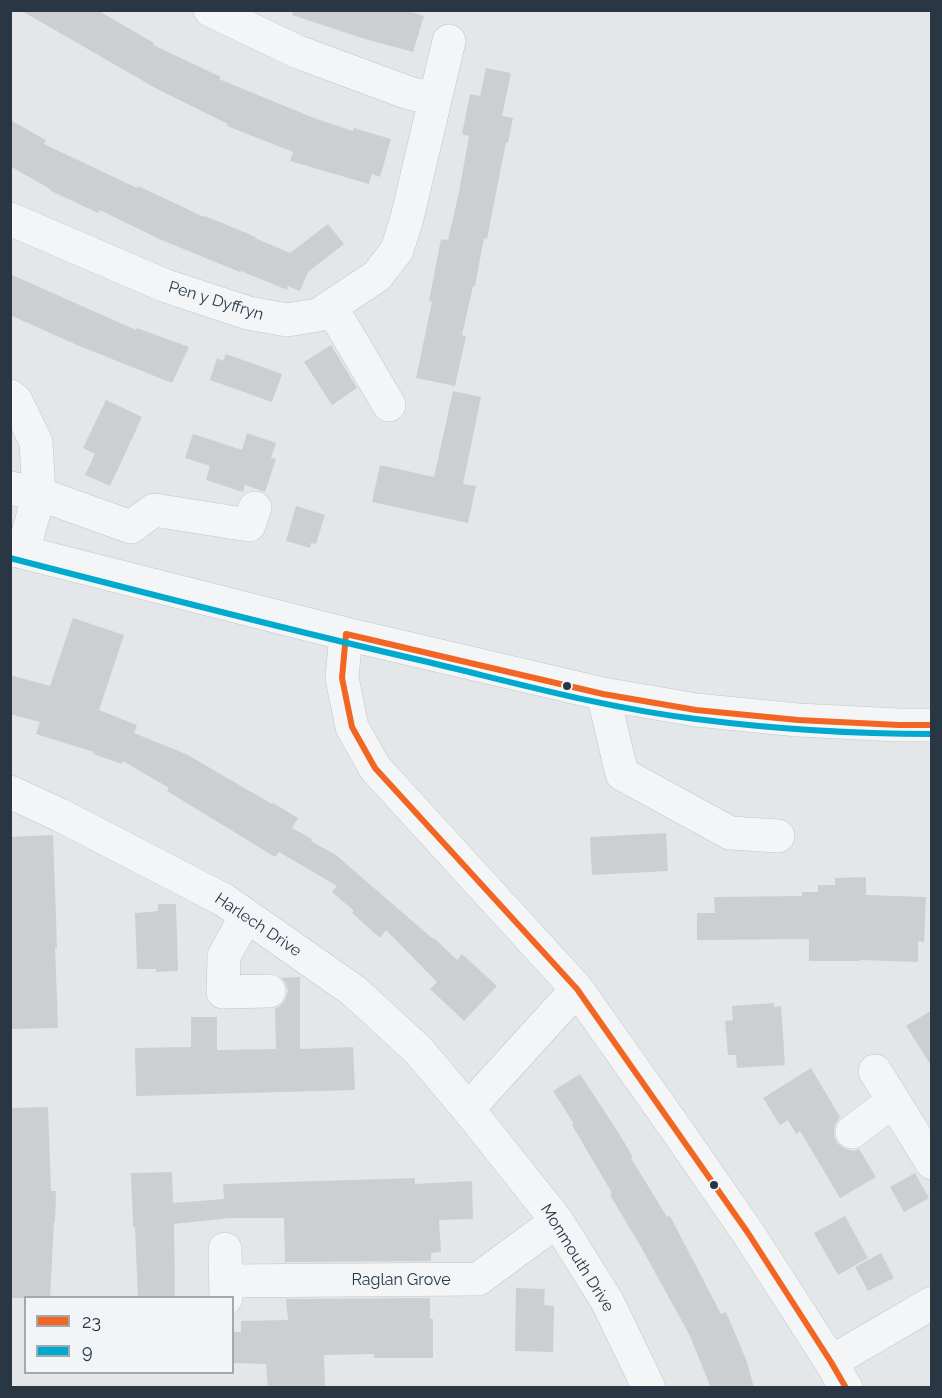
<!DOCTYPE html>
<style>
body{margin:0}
#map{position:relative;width:942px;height:1398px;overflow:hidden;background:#e4e7e9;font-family:Raleway,sans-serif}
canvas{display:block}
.frame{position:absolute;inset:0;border:12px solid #293744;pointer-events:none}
.legend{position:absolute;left:24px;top:1296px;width:210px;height:78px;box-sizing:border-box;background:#f2f5f8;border:2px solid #a2a9b0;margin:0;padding:8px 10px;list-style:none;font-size:18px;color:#293744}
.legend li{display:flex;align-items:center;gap:12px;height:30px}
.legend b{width:30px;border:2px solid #a2a9b0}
</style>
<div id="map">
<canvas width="942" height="1398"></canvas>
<div class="frame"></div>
<ul class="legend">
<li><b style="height:8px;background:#f26522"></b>23</li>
<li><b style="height:8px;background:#00a9ce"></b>9</li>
</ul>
</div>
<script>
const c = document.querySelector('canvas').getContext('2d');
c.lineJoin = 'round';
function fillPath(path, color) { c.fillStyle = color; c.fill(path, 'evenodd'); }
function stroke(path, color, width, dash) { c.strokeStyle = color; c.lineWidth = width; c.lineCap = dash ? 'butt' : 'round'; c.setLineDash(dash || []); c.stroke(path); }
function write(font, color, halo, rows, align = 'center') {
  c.font = font + ' Raleway,sans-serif'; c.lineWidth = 4.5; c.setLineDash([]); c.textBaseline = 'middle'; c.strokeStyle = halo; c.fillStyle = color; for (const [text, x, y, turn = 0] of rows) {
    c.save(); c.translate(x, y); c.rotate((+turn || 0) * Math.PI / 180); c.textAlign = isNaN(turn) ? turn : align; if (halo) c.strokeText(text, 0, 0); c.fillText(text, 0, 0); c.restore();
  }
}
fillPath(new Path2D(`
 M20 10H97L154 43 153 45 221 77 219 79 314 118 353 131 354 128 391 139 380 177 372 174 369 184 290 161 293 152 227 126 228 124 159 90Z
 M293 10H405L424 16 413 52 365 39 292 15Z
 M486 68 511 73 502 116 513 118 508 143 506 142 487 239 484 238 475 286H473L462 335 466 336 455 386 416 378 432 302 429 301 441 239 448 240 459 192 469 136 462 134 470 94 480 96Z
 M10 120 46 140 44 144 137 188 138 186 204 217 205 216 256 237 255 238 290 253 328 224 344 244 308 272 300 291 288 286 287 290 241 271 240 272 159 239 100 210 98 213 49 190 50 189 10 166Z
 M10 274 136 330 137 328 189 347 172 383 77 345 10 315Z
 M331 345 357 388 332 405 304 362Z
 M226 354 282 374 272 402 210 380 217 358 223 361Z
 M453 391 481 397 463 484 476 486 468 523 372 502 380 465 434 477Z
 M106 400 142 417 110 486 85 475 95 454 83 448Z
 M247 433 276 443 271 458 276 459 265 492 245 485 243 492 206 480 210 466 185 458 193 434 242 450Z
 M296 506 325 515 316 544 311 543 310 548 286 541Z
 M73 618 124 635 99 710 137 725 134 733 186 754 272 804 273 803 298 818 292 828 312 839 311 841 336 855 433 939 434 938 457 960 462 954 497 986 464 1021 430 989 437 982 386 930 380 938 352 913 354 911 332 892 337 886 279 852 275 857 167 791 169 788 123 761 122 764 93 754 94 752 36 734 40 722 10 714V675L50 686Z
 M666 833 668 871 592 875 590 837Z
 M53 835 57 948H55L58 1028 11 1029 10 837Z
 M866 877V895L926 897 924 942 918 941V962L860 960V961H809V939L697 940V913H715L714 897 802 896V892H818V885H835V878Z
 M158 904H176L178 971 156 972V969H137L135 913 158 911Z
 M300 977V1049L353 1047 355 1090 136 1096 135 1048 191 1047V1017H217V1050L276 1049 275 1008 279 1007 285 1000 288 991 285 982 281 978Z
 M774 1003V1007L781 1006 785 1065 737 1068 736 1055H728L725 1021 733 1020 732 1006Z
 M932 1010V1067L906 1026Z
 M811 1068 840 1117 835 1125 834 1135 837 1143 845 1149 854 1151 859 1149 876 1177 840 1198 800 1131 796 1134 788 1120 780 1125 763 1098Z
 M580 1074 618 1132 633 1157 631 1158 667 1217 670 1216 721 1314 726 1312 747 1362 754 1388H711L689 1334 641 1247 610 1195 612 1193 572 1125 574 1124 553 1091Z
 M48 1107 51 1191H56L55 1222H54L50 1298H10V1108Z
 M172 1172 173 1203 224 1199 223 1184 415 1178V1184L472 1181 473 1219 439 1220 441 1252 431 1253V1261L285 1262 284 1218H230L174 1224 175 1298H138L135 1227H133L131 1173Z
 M915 1173 929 1198 904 1212 890 1187Z
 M845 1216 868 1258 838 1275 814 1233Z
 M881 1253 894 1278 868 1291 855 1267Z
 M516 1288 545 1289 544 1305 554 1306 553 1352 515 1351Z
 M430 1298V1319H433V1358H374V1354L324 1355 325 1388H268L266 1364 232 1363V1332H241V1321L288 1320 286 1299Z`), '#cccfd1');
const minor = new Path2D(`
 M210 10 298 52 409 93 435 99
 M10 219 166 286 248 313 287 320 318 315 377 276 397 250 407 218 449 41
 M331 307 389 405
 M10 396 16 401 36 442 39 494 23 552
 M10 488 39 494 131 527 154 510 249 525 255 508
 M10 549 346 634 603 694 696 710 798 720 899 725H932
 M346 634 342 678 352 727 375 768 577 989 676 1129 748 1233 831 1362 846 1388
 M603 694 622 774 730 833 778 836
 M10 792 60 815 224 900 354 991 418 1050 468 1109 557 1221 607 1301 649 1388
 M246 916 224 956 223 992 269 991
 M875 1071 932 1163
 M468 1109 577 989
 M852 1132 893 1101
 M225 1249 226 1298
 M226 1281 478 1279 557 1221
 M831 1362 932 1303`);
stroke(minor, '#c2c5c7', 34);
stroke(minor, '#f3f5f6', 33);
stroke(new Path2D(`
 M346 634 342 678 352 727 375 768 577 989 748 1233 831 1362 846 1388
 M346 634 603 694 696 710 798 720 899 725H932`), '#f26522', 6);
stroke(new Path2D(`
 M10 558C149 594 288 630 428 662 516 683 605 708 696 719 774 729 853 734 932 734`), '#00a9ce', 6);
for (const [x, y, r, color] of [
 [567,686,5,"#293744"],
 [714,1185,5,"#293744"]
]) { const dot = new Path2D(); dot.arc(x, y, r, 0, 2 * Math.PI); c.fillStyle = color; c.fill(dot); stroke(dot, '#f2f5f8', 2); }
write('16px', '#293744', '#f2f5f8', [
 ["Pen y Dyffryn",216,301,17],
 ["Harlech Drive",258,925,34],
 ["Monmouth Drive",577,1258,58],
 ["Raglan Grove",401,1280]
]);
</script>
